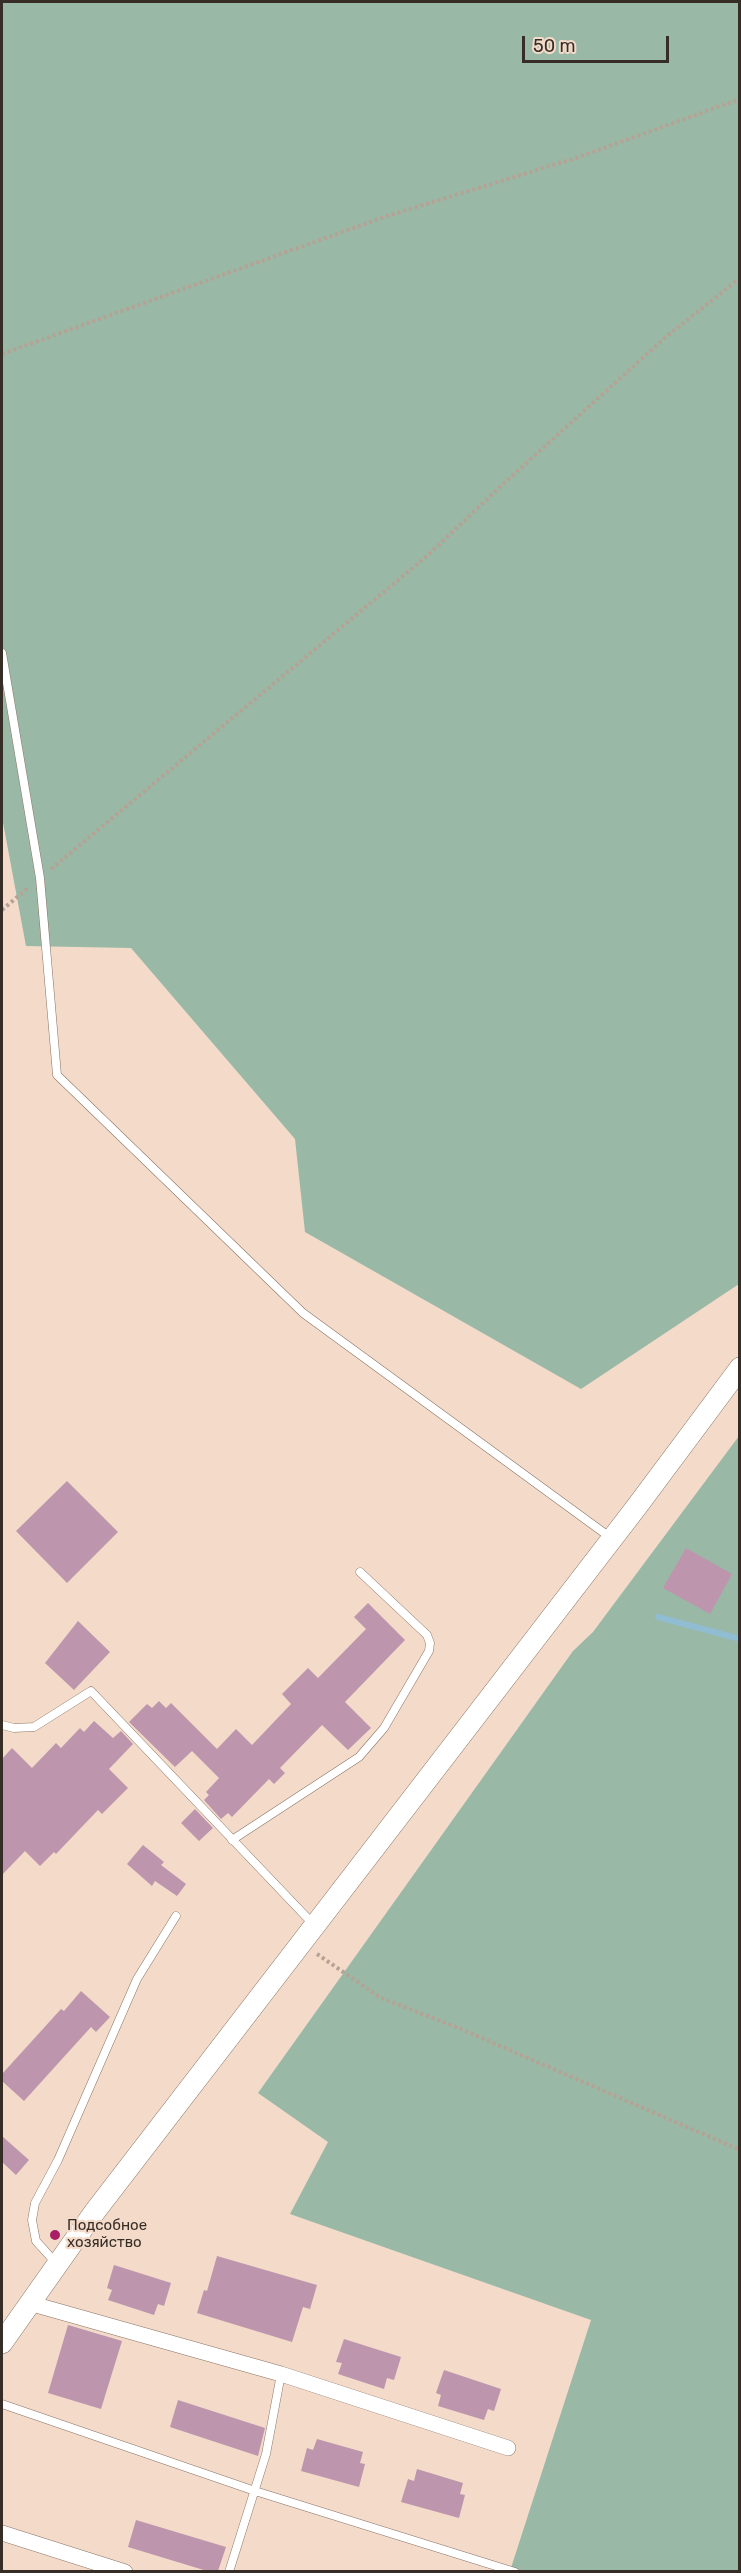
<!DOCTYPE html>
<meta charset="utf-8">
<style>
body{margin:0}
#map{position:relative;width:741px;height:2573px;overflow:hidden;background:#f3dac9;font-family:Rubik,sans-serif}
canvas{display:block}
.frame{position:absolute;inset:0;border:3px solid #372d27;pointer-events:none}
.scale{position:absolute;left:522px;top:36px;width:147px;height:27px;box-sizing:border-box;border:3px solid #372d27;border-top:0;padding-left:8px;font-size:18px;line-height:21px;white-space:nowrap;color:#372d27;-webkit-text-stroke:4px #f3dac9;paint-order:stroke}
</style>
<div id="map">
<canvas width="741" height="2573"></canvas>
<div class="frame"></div>
<div class="scale">50 m</div>
</div>
<script>
const c = document.querySelector('canvas').getContext('2d');
c.lineJoin = 'round';
function fillPath(path, color) { c.fillStyle = color; c.fill(path, 'evenodd'); }
function stroke(path, color, width, dash) { c.strokeStyle = color; c.lineWidth = width; c.lineCap = dash ? 'butt' : 'round'; c.setLineDash(dash || []); c.stroke(path); }
function write(font, color, halo, rows, align = 'center') {
  c.font = font + ' Rubik,sans-serif'; c.lineWidth = 4.5; c.setLineDash([]); c.textBaseline = 'middle'; c.strokeStyle = halo; c.fillStyle = color; for (const [text, x, y, turn = 0] of rows) {
    c.save(); c.translate(x, y); c.rotate((+turn || 0) * Math.PI / 180); c.textAlign = isNaN(turn) ? turn : align; if (halo) c.strokeText(text, 0, 0); c.fillText(text, 0, 0); c.restore();
  }
}
fillPath(new Path2D(`
 M2 2H739V1284L581 1389 305 1232 295 1139 131 948 26 946 2 817Z
 M739 1436V2571H510L591 2320 290 2214 328 2142 258 2093 573 1651 593 1632Z`), '#99b8a6');
stroke(new Path2D(`
 M658 1617 740 1639`), '#90bdd2', 6);
fillPath(new Path2D(`
 M67 1481 118 1532 67 1583 16 1531Z
 M686 1548 732 1574 710 1614 663 1588Z
 M368 1603 405 1640 345 1702 371 1728 348 1750 322 1725 280 1768 285 1773 274 1784 269 1779 232 1817 228 1813 221 1819 204 1800 209 1795 206 1792 219 1778 192 1751 175 1767 129 1722 147 1704 152 1708 159 1701 166 1708 171 1703 217 1749 236 1729 252 1745 291 1704 282 1694 308 1668 318 1678 366 1629 354 1617Z
 M78 1621 110 1652 74 1690 45 1663Z
 M94 1721 113 1738 121 1731 133 1744 109 1769 128 1788 102 1814 98 1810 56 1854 54 1852 40 1866 25 1851 2 1875V1759L12 1748 32 1768 56 1743 61 1748 80 1728 84 1732Z
 M195 1809 213 1828 199 1841 181 1823Z
 M143 1845 164 1862 161 1865 186 1884 177 1896 155 1881 152 1886 127 1864Z
 M81 1991 110 2017 96 2032 91 2027 24 2101 2 2081V2074L61 2009 64 2011Z
 M2 2136 29 2160 16 2175 2 2162Z
 M217 2256 317 2285 310 2309 303 2307 292 2342 197 2313 204 2290 207 2291Z
 M114 2265 171 2283 164 2306 158 2304 154 2315 108 2300 112 2290 107 2288Z
 M68 2325 122 2341 101 2409 48 2393Z
 M344 2339 401 2357 394 2380 387 2378 384 2389 338 2374 342 2363 336 2362Z
 M444 2370 501 2389 494 2411 488 2409 484 2420 438 2406 441 2395 436 2393Z
 M178 2400 265 2428 258 2456 170 2427Z
 M317 2439 363 2452 360 2463 365 2464 359 2487 301 2471 307 2448 313 2450Z
 M417 2469 463 2483 460 2494 465 2495 459 2518 401 2502 408 2479 414 2481Z
 M136 2520 226 2547 218 2571H207L128 2547Z`), '#bd96ae');
const service = new Path2D(`
 M2 653 40 878 57 1075 303 1313 611 1538
 M2 1725 14 1728 34 1727 91 1691 314 1925
 M232 1840 359 1757 384 1728 429 1651 430 1643 427 1635 360 1572
 M56 2263 36 2241 32 2220 35 2203 58 2160 137 1979 176 1916
 M2 2404 255 2491 515 2572
 M229 2572 266 2454 281 2374`);
const minor = new Path2D(`
 M29 2303 281 2374 508 2448
 M2 2533 125 2572`);
const secondary = new Path2D(`
 M2 2343 93 2214 638 1505 740 1368`);
stroke(service, '#8a7465', 9);
stroke(minor, '#8a7465', 16);
stroke(secondary, '#8a7465', 22);
stroke(new Path2D(`
 M2 354 384 217 576 158 740 99
 M51 869 427 556 502 485 667 336 740 278
 M2 910 29 887
 M317 1954 381 1998 461 2029 740 2150`), '#b6a295', 4, [3, 3]);
stroke(service, '#fff', 8);
stroke(minor, '#fff', 15);
stroke(secondary, '#fff', 21);
for (const [x, y, r, color] of [
 [55,2235,6,"#a81f66"]
]) { const dot = new Path2D(); dot.arc(x, y, r, 0, 2 * Math.PI); c.fillStyle = color; c.fill(dot); stroke(dot, '#f3dac9', 2); }
write('15px', '#372d27', '#f3dac9', [
 ["Подсобное",67,2226],
 ["хозяйство",67,2243]
], 'left');
</script>
